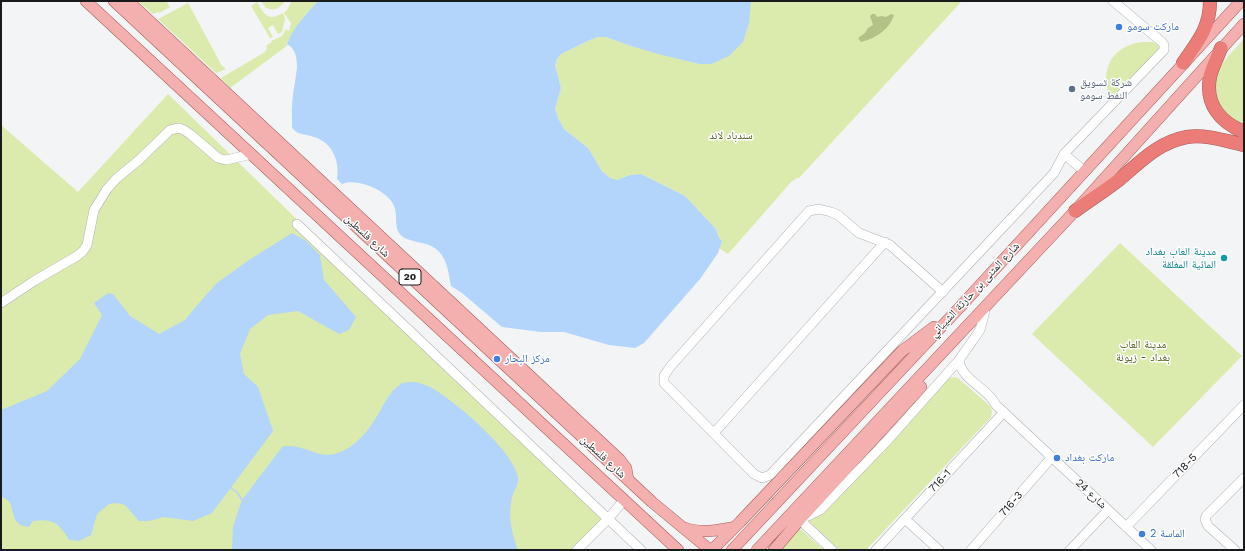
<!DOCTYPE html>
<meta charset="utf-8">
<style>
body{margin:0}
#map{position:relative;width:1245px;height:551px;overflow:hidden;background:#f2f4f5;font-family:"Work Sans",sans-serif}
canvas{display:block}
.frame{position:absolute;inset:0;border:2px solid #191a1b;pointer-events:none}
</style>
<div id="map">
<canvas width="1245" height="551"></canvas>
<div class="frame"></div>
</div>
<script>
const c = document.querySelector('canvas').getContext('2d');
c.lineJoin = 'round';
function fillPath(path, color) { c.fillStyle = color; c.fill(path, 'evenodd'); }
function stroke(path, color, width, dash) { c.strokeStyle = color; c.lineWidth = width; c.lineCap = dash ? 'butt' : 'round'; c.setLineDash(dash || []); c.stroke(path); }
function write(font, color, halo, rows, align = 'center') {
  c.font = font + ' "Work Sans","Noto Naskh Arabic",sans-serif'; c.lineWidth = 3; c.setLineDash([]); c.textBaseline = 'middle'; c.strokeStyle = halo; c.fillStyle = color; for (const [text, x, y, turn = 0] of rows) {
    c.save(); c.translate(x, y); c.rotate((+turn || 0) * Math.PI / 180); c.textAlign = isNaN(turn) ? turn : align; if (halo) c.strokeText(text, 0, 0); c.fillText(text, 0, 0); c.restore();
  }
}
fillPath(new Path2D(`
 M138 1H166L170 7 159 13 158 12 153 14Z
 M261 1H285C279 9 275 11 266 8Z
 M292 1H318L307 13 287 44 288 45 230 88 221 78 265 52 267 48 266 46 272 42 271 41 282 36 286 29 289 31 291 23 284 13C288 10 289 5 292 1Z
 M751 1H962L799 178H797L792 181 728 254 719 248V238L716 229 685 196 641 174 630 175 617 180 610 178 602 171 588 148 564 129 558 118 555 109 561 88 555 65 557 59 561 54 590 40 598 37H606L631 46 699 64 751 3Z
 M257 2C265 15 268 22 283 13L285 19 282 32 278 34 273 25 268 28 273 37 270 38 251 6Z
 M188 3 222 66 226 69 216 73 158 19Z
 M1244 39V125C1225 120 1216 104 1216 85 1216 81 1215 77 1217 73 1223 60 1234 50 1244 39Z
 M1142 42H1153L1161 47 1112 101C1098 73 1110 46 1142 42Z
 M168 94 606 520 578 550H1V125L78 192Z
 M1120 243 1242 356 1153 447 1032 334Z
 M954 377 958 378 991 407 992 413 991 417 866 550H839L809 521 824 513 948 378Z
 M798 527 824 550H781Z`), '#dbebad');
fillPath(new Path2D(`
 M872 14H875L877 17 881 16 886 17 891 14 894 15C890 29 875 39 861 42L858 38 865 33 868 28 873 25 870 16Z`), '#b3c286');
fillPath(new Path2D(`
 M318 1H751L749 23 743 42 729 56 711 64H699L658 54 631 46 606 37H598L590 40 561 54 557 59 555 65 561 88 555 109 558 118 564 129 588 148 602 171 610 178 617 180 630 175 641 174 685 196 716 229 719 238 722 241 718 253 700 279 644 343 635 348 609 345 564 332H541L502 327 462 293 451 286C447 263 445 246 417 242 410 240 403 239 399 233 394 225 398 215 394 206 389 191 357 177 342 184L337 179C340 161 332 142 314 137 307 134 295 135 292 127 292 124 292 120 292 117 291 101 295 84 297 68 297 58 296 49 287 44 294 27 305 15 318 1Z
 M292 233 306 241 320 255 324 280 356 317 349 330 339 334 298 311 268 315 250 329 240 354 244 374 258 387 273 431 212 513 193 521 164 517 149 521H139L125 505 118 503 109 504 97 514 91 535 79 541 69 540C60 524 53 518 33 521L29 527C13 526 14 515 10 502L1 496V410L47 391 80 359 102 315 94 303 108 293 113 294 130 316 159 334 185 320 200 302 217 283 249 260Z
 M416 382C420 383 425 385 430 387 454 400 513 450 518 477 519 483 514 491 512 497 508 516 511 532 518 550H232L233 526 242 500 283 446C289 446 296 446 301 448 312 450 316 455 328 455 352 453 369 431 380 411 385 402 391 390 401 384 404 382 411 382 416 382Z`), '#b3d4fb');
stroke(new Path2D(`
 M231 488 237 492 242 500`), '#b3d4fb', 1.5);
const minor = new Path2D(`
 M1064 154 1084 171
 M297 224 641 550
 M943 292 890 245 859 233 838 215 831 212 819 209 809 211 670 367 664 376V383L754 474 762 478 770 475 1054 173 1064 154 1164 50V45L1162 42 1113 1
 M1 303 34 281 77 256 83 251 87 245 94 210 107 189 117 178 139 160 170 130 179 128 184 130 190 134 218 158 226 160 252 154
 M959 360C961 380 988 388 996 405L1151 550
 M714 433 885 242
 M802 517 808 516 820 510 887 441 959 360 980 330 984 315 985 308
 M799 519 832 550
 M905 519 939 550
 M1126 527 1244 405
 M577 550 608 519 624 500
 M876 550 1004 412
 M971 550 1052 457
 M1070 550 1108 510
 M1235 550 1208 526 1205 519 1207 515 1244 478`);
const major = new Path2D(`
 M86 1 678 550
 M114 1 652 502 710 550
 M128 1 620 460 626 468 628 480
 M685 528C701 534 719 530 735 527
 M712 550 740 522 902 351 934 327
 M732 550 960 307 1241 1
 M757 550 1075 211 1244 24
 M774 550 802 517 921 387`);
const highway = new Path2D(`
 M1221 48C1218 57 1212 67 1210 77 1205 104 1220 122 1244 132
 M1183 63C1198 41 1210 28 1210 1
 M1075 211C1090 200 1106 190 1120 179 1141 161 1159 142 1187 137 1205 134 1226 141 1244 145`);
stroke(minor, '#aeb0b2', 10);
stroke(major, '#a25a57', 12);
stroke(highway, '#a25a57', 14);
stroke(minor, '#fff', 9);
stroke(major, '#f4b0ae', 11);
stroke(highway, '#ec7c78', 13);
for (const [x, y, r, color] of [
 [1119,27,4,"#3f7fe0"],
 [1072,89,4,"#5c6f8a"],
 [1224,258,4,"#0f9aa8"],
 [497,359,4,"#3f7fe0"],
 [1057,458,4,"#3f7fe0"],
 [1142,534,4,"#3f7fe0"]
]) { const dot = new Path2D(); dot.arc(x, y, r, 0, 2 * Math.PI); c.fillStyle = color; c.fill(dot); stroke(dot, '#fff', 1.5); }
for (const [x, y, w] of [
 [410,277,22]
]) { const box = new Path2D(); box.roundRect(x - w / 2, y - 8, w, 16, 3); c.fillStyle = '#fff'; c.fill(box); stroke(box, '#191a1b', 1); }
write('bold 10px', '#191a1b', null, [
 ["20",410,277]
]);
write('11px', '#366cbe', '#fff', [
 ["ماركت سومو",1127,27],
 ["مركز البحار",505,359],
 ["ماركت بغداد",1065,458],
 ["الماسة 2",1150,534]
], 'left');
write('11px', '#4e5e75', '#fff', [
 ["شركة تسويق",1080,83],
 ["النفط سومو",1080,96]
], 'left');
write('11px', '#4f5c1a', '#fff', [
 ["سندباد لاند",731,136],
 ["مدينة العاب",1143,345],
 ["بغداد - زيونة",1143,358]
]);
write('11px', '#191a1b', '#fff', [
 ["شارع فلسطين",367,236,43],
 ["شارع المثنى بن حارثة الشيباني",975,290,-47],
 ["شارع فلسطين",603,457,43],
 ["718-5",1185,466,-46],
 ["716-1",940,481,-47],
 ["شارع 24",1091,494,43],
 ["716-3",1011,504,-49]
]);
write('11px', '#0d838f', '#fff', [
 ["مدينة العاب بغداد",1216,252],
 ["المائية المغلقة",1216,265]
], 'right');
</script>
